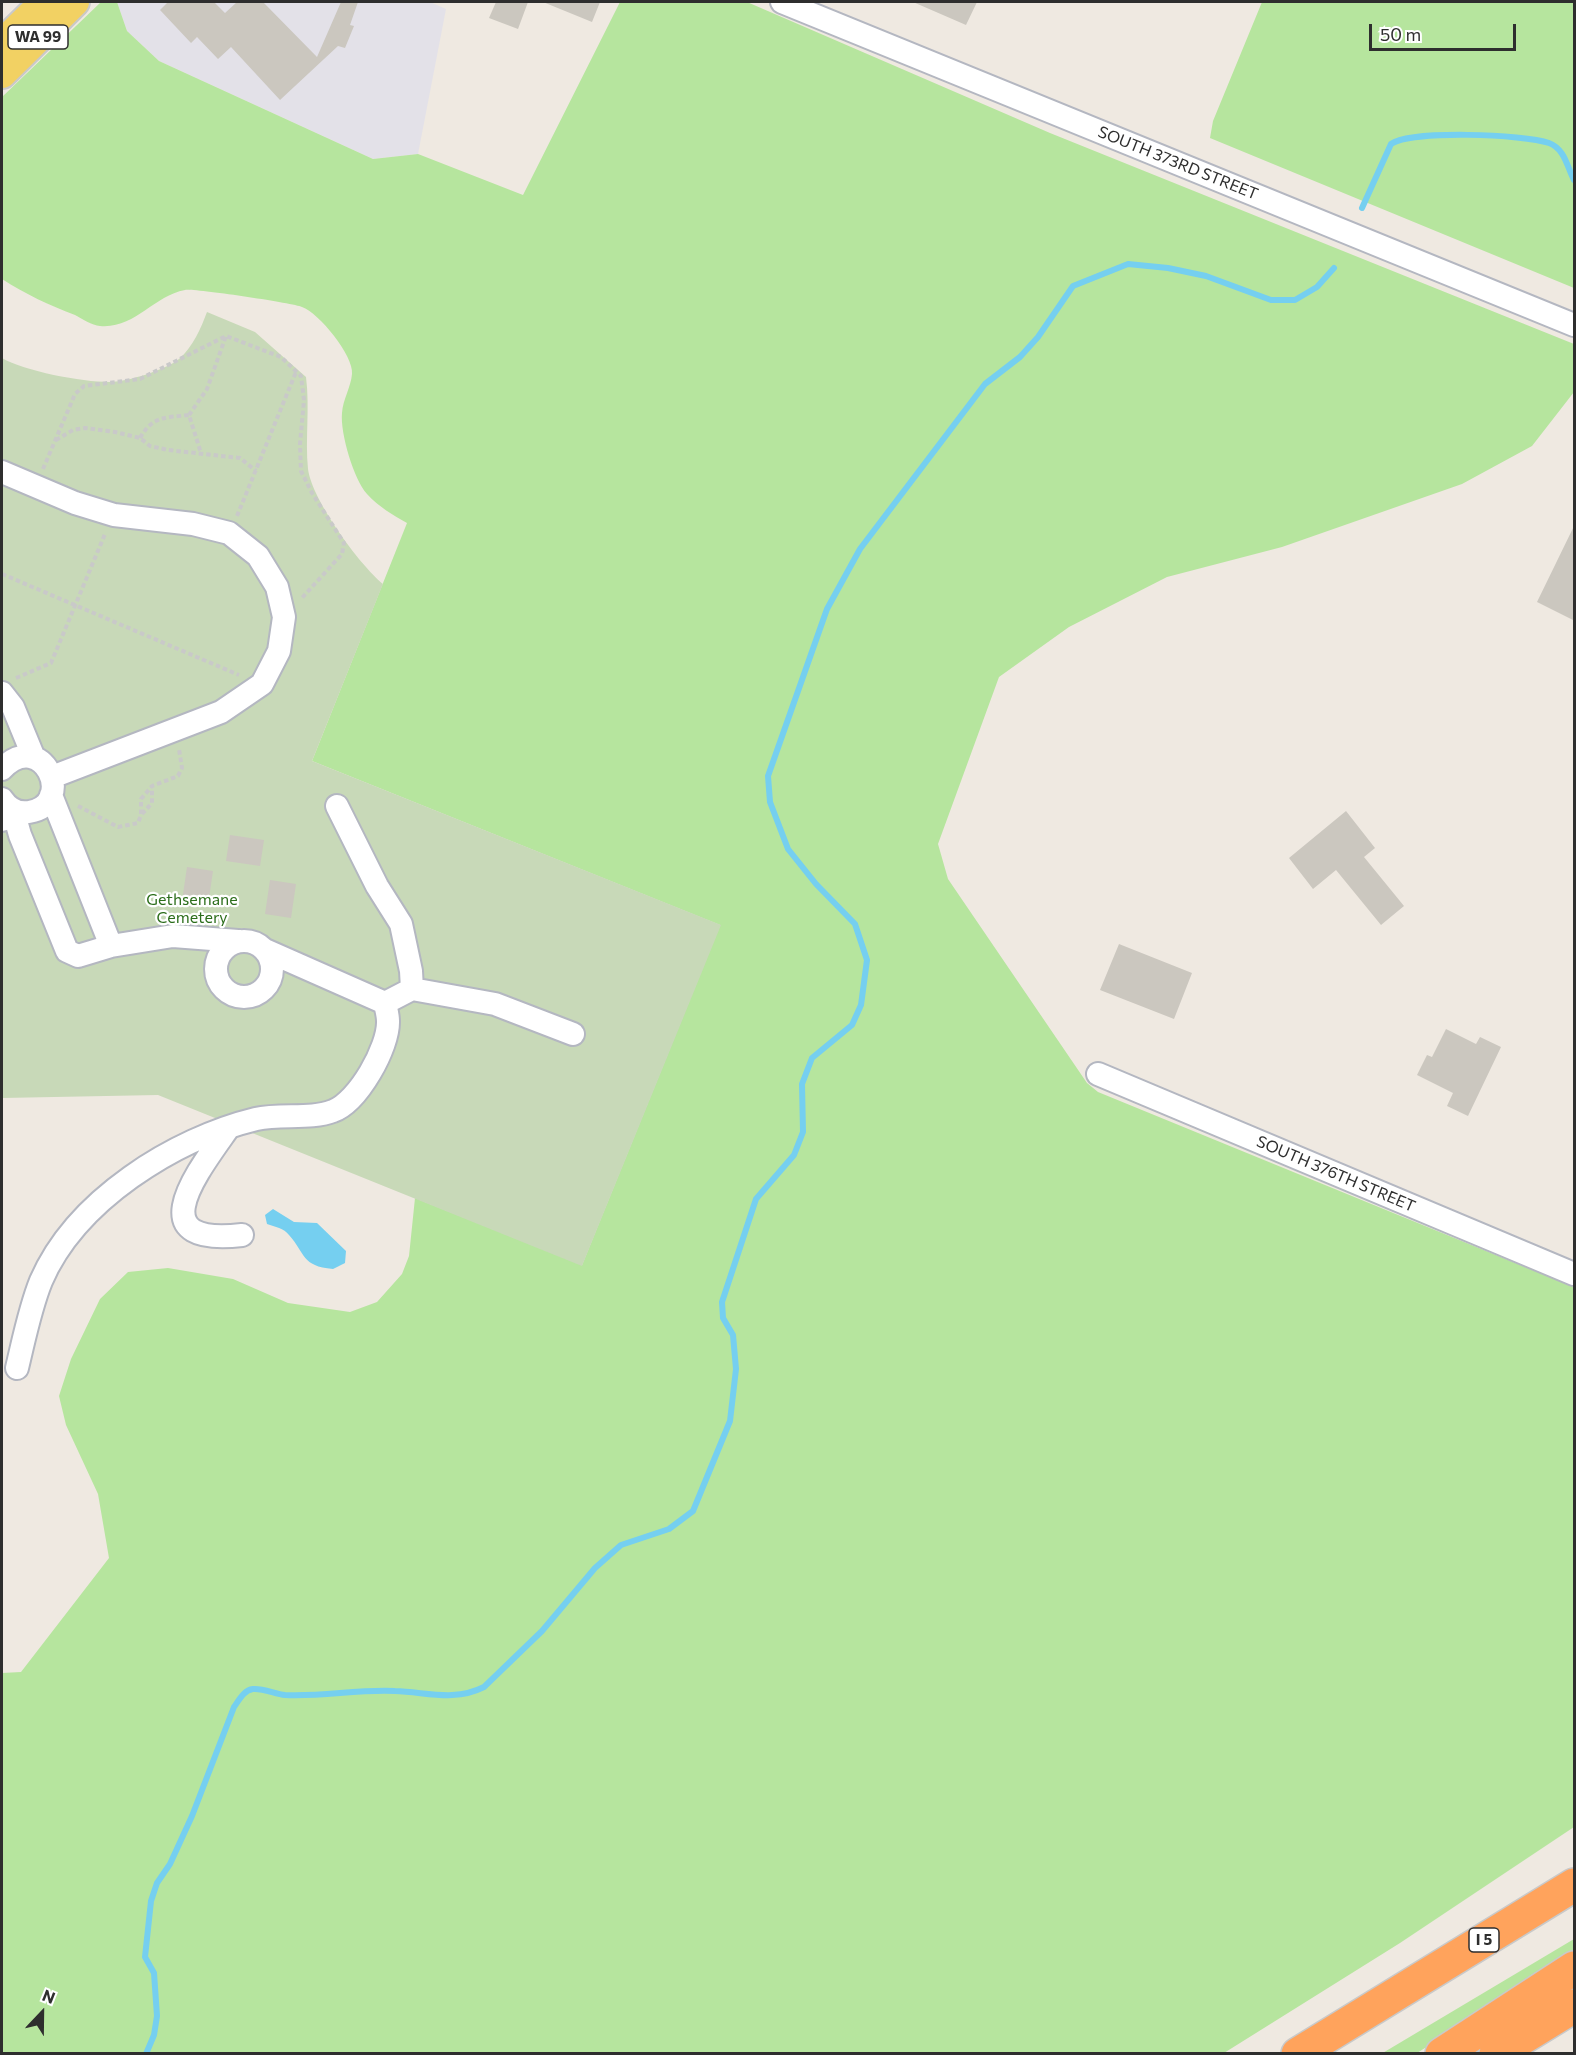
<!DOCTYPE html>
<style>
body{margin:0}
#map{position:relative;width:1576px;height:2055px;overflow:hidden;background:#efe9e1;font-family:Commissioner,sans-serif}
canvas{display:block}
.frame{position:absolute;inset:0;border:3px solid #2e2e2e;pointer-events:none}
.north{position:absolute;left:12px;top:1983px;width:60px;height:60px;-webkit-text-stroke:4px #fff;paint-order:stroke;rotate:22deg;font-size:16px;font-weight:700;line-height:24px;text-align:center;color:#2e2e2e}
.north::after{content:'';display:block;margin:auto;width:21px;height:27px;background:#2e2e2e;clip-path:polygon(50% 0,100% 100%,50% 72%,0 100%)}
.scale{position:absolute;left:1369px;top:24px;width:147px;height:27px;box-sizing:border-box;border:3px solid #2e2e2e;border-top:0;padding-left:8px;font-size:18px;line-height:21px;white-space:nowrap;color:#2e2e2e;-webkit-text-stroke:4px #fff;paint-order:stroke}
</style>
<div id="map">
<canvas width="1576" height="2055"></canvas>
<div class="frame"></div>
<div class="north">N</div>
<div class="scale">50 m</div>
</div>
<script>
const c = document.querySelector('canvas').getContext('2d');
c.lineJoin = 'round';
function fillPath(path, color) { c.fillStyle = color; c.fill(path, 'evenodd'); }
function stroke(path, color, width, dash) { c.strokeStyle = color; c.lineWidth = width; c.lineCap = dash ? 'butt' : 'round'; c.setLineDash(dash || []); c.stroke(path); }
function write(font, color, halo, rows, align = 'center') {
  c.font = font + ' Commissioner,sans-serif'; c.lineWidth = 4.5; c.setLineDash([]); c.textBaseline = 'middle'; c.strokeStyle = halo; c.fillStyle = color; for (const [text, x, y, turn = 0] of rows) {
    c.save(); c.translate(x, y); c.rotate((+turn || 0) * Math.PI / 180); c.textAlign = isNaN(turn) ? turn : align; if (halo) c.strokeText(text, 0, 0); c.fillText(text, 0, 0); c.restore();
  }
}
fillPath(new Path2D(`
 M117 2H430L446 9 418 154 373 159 159 61 127 31Z`), '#e3e1e8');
fillPath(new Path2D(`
 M101 2H117L127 31 159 61 373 159 418 154 523 195 620 2H747L1050 133 1574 344V392L1532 446 1462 484 1282 547 1167 577 1069 627 999 677 938 844 948 879 1087 1083 1098 1092 1574 1287V1827L1400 1943 1224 2053H2V1673L21 1672 109 1558 98 1494 66 1425 59 1396 71 1359 100 1299 128 1272 168 1268 233 1279 288 1303 350 1312 377 1302 402 1274 409 1256 415 1198 582 1265 720 925 312 761 407 523C393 515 379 507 367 494 354 480 340 433 342 413 343 399 351 387 352 374 354 356 319 313 302 307 293 303 192 288 185 290 153 296 135 329 100 326 92 325 82 319 75 315 49 305 25 294 2 279V97Z
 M1262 2H1574V288L1210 138 1213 121Z
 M1574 1939V1954L1417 2053 1381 2054Z`), '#b6e59e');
fillPath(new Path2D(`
 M207 312 255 332 306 377C310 408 305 439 308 469 312 500 359 564 383 584L312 761 721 925 582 1266 158 1095 2 1098V358C24 371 82 382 109 382 127 382 165 370 179 359 193 347 201 328 207 312Z`), '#c8d9b8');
fillPath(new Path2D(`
 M273 1209 294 1222 317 1223 346 1251 345 1263 333 1269C301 1266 306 1254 289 1235 284 1228 275 1227 267 1224L265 1215Z`), '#75cff0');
stroke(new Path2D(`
 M1362 208 1391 144C1410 130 1524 134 1549 143 1565 149 1567 167 1574 180
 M146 2054 154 2035 157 2016 154 1973 145 1957 151 1901 157 1883 170 1864 192 1816 234 1707C239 1700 244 1690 253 1689 263 1688 275 1694 285 1695 322 1697 358 1689 395 1691 427 1692 454 1702 484 1687L542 1631 595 1568 621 1545 669 1529 693 1511 730 1421 736 1369 733 1335 723 1318 722 1302 756 1199 794 1155 803 1132 802 1084 812 1058 852 1025 861 1005 867 960 855 924 816 884 788 849 770 802 768 776 827 609 860 549 985 384 1020 357 1038 337 1073 286 1128 264 1168 268 1206 276 1271 300H1295L1317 287 1334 268`), '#75cff0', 6);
fillPath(new Path2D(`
 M168 2H214L225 13 237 2H263L317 57 341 2H358L350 25 354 26 345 48 338 46 280 100 231 47 218 59 197 37 191 43 160 10Z
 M496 2H528L518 29 489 18Z
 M543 2H600L592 22Z
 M913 2H977L966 25Z
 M1575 524V621L1537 602Z
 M1346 811 1375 848 1364 857 1404 906 1381 925 1336 870 1313 889 1289 858Z
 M230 835 264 840 260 866 226 861Z
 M187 867 213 871 208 905 182 901Z
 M270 880 296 884 291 918 265 914Z
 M1119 944 1192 973 1174 1019 1100 990Z
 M1446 1029 1476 1044 1480 1037 1501 1047 1468 1116 1447 1106 1453 1093 1417 1075 1427 1055 1432 1057Z`), '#cbc7bf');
const minor = new Path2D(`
 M782 2 1574 325
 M2 472 75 503 114 515 193 524 229 533 258 556 277 587 284 617 279 651 262 684 221 712 52 777
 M2 693 13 707 34 758
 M2 769C42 727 78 804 29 812 17 814 8 808 2 799
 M51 795 111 946 173 936 238 941
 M337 806 377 886 401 924 411 971 412 989 385 1003
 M2 820 13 810 20 835 67 951 78 956 111 946
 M216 969a28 28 0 1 1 56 0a28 28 0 1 1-56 0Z
 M412 989 495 1004 573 1034
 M1098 1074 1574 1274
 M229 1127C199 1170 137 1247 242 1235
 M17 1368C24 1339 30 1308 41 1281 76 1200 174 1139 256 1119 281 1113 310 1120 333 1111 358 1102 389 1047 388 1021 388 1015 386 1009 385 1003L265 950`);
const major = new Path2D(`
 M2 43 44 2
 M2 74 75 2`);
const highway = new Path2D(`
 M1298 2054 1574 1885
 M1442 2054 1574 1968
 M1496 2054 1574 2006`);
stroke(minor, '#b4b7c1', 26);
stroke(major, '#c9c9c9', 32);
stroke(highway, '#c9c9c9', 36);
stroke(new Path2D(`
 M189 415 207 389 226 336
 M140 438C153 415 166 418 189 415L201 453
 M56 440 73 430 85 428 115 432 140 438 150 446 168 450 240 458 256 471
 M43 469 75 394 84 386 140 379 226 336 281 357 301 376 304 400 300 444 301 471 312 493 344 543 342 554 301 599
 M237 516 296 372
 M2 574 239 675
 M16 678 51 663 105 534
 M78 806 118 827 138 823 141 815V799L152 786 178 776 182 768 179 749
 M142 814 152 803V787`), '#c9c9c9', 4, [4.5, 3]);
stroke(minor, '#fff', 22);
stroke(major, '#f2d163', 28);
stroke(highway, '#ffa35c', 33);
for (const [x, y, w] of [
 [38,37,60],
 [1484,1940,30]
]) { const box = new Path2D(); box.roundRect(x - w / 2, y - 12, w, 24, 4.5); c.fillStyle = '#fff'; c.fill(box); stroke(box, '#2e2e2e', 1.5); }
write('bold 15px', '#2e2e2e', null, [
 ["WA 99",38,37],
 ["I 5",1484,1940]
]);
write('16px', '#2e2e2e', '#fff', [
 ["SOUTH 373RD STREET",1178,163,22],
 ["SOUTH 376TH STREET",1336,1174,23]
]);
write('16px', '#2c6e1b', '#fff', [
 ["Gethsemane",192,900],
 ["Cemetery",192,918]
]);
</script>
